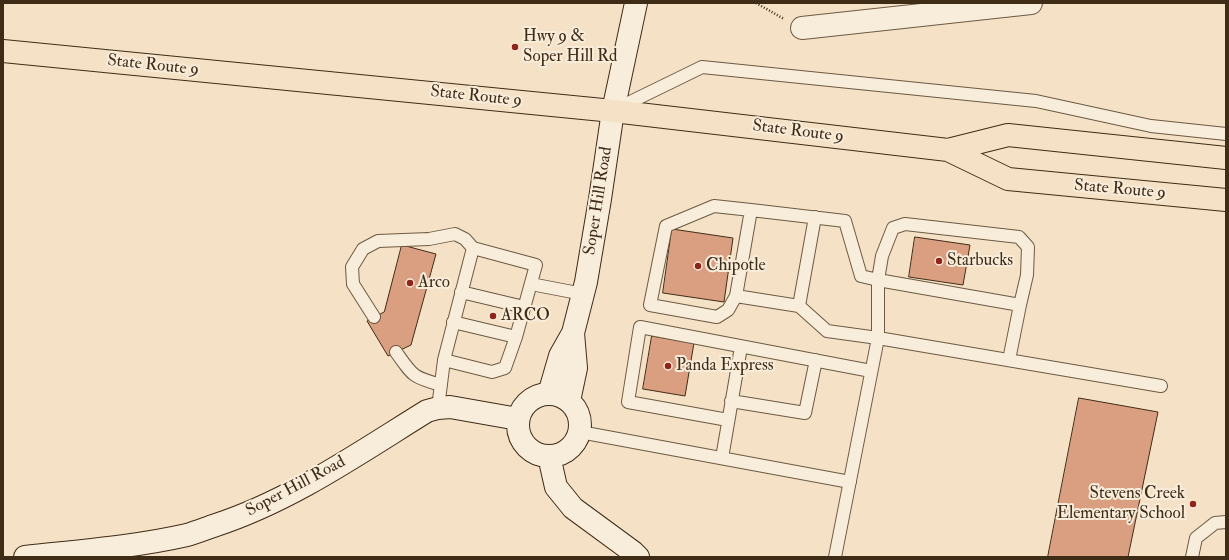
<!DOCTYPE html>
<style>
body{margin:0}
#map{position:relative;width:1229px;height:560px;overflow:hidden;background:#f5e2c6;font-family:"IM FELL Double Pica",serif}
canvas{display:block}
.frame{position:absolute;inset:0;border:4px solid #3f2c17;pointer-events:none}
</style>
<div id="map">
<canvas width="1229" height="560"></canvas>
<div class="frame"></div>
</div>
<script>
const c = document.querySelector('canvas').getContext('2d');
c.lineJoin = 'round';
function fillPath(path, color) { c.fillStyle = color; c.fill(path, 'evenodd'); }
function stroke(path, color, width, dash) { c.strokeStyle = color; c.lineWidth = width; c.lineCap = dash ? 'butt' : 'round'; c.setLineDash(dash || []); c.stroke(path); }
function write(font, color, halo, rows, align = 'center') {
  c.font = font + ' "IM FELL Double Pica",serif'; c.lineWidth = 4; c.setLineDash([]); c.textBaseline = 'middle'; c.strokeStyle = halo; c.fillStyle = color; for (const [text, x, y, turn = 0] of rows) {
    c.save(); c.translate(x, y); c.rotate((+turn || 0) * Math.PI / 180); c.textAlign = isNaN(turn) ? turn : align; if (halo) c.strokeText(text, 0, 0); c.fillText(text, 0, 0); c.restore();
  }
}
const building = new Path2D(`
 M672 229 733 238 724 302 663 293Z
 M915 237 970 245 963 285 909 277Z
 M402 245 436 254 411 345 388 356 367 321 384 312Z
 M652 336 694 343 685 396 643 389Z
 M1079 398 1158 412 1128 557H1048Z`);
fillPath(building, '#da9f80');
stroke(building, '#3f2c17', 1);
const lane = new Path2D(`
 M616 109 702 67 1036 101 1151 126 1226 134
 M751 210 845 221 861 276 878 280V338L827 331 799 306 736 296Z
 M531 284 583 294
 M461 292 524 307
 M736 296 728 310 717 317 650 305 666 226 714 206 751 210
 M799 306 815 217
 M374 317 353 284 352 267 363 249 378 241 429 239 455 234 465 239 473 248 536 265 516 337 505 368 492 372 444 360
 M453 322 516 337
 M396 352C413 376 412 377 441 385
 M1009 360 1020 305 878 280 882 256 893 228 905 224 1019 237 1028 247 1027 275 1020 305
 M731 401 805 413 816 360
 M438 408 444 360 473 248
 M728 420 628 402 640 327 871 371
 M580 432 850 482
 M722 458 741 347
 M835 557 878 338 1161 386
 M1192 557 1196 538 1215 523 1226 522`);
const street = new Path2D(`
 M802 28 1031 3`);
const secondary = new Path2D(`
 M518 425a31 31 0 1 1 62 0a31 31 0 1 1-62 0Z
 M549 394 560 356 573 333 586 282 600 199 613 111 636 3
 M569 401 576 368 573 333
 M549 456 556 487 573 508 633 552 638 557
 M25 557C79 551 134 547 187 535 197 532 207 528 216 525 292 500 359 453 427 411L438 408 450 407 518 419`);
const primary = new Path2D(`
 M3 51 613 111 948 150 1008 179 1226 200
 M948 150 1008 135 1226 158`);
stroke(lane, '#6c5a43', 14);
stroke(street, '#6c5a43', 24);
stroke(secondary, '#3f2c17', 24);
stroke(primary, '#3f2c17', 24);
stroke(new Path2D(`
 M756 3 784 19`), '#3f2c17', 2.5, [1, 2]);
stroke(lane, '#f8ecda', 12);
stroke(street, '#f8ecda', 22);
stroke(secondary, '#f8ecda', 22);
stroke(primary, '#f5e2c6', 22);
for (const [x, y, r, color] of [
 [515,47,4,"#8f2418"],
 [939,261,4,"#8f2418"],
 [698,266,4,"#8f2418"],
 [410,283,4,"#8f2418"],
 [493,316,4,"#8f2418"],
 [668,366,4,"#8f2418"],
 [1193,504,4,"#8f2418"]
]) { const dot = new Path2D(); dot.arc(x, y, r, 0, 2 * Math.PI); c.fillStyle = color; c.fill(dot); stroke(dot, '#f8ecda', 1.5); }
write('17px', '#3f2c17', '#f8ecda', [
 ["Hwy 9 &",523,37],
 ["Soper Hill Rd",523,57],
 ["Starbucks",947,261],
 ["Chipotle",706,266],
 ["Arco",418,283],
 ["ARCO",501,316],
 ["Panda Express",676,366],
 ["Stevens Creek",1185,494,"right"],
 ["Elementary School",1185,514,"right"]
], 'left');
write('17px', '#3f2c17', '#f8ecda', [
 ["State Route 9",153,66,6],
 ["State Route 9",476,97,6],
 ["State Route 9",798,132,7],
 ["State Route 9",1120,190,5],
 ["Soper Hill Road",599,201,-81],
 ["Soper Hill Road",296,487,-28]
]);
</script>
